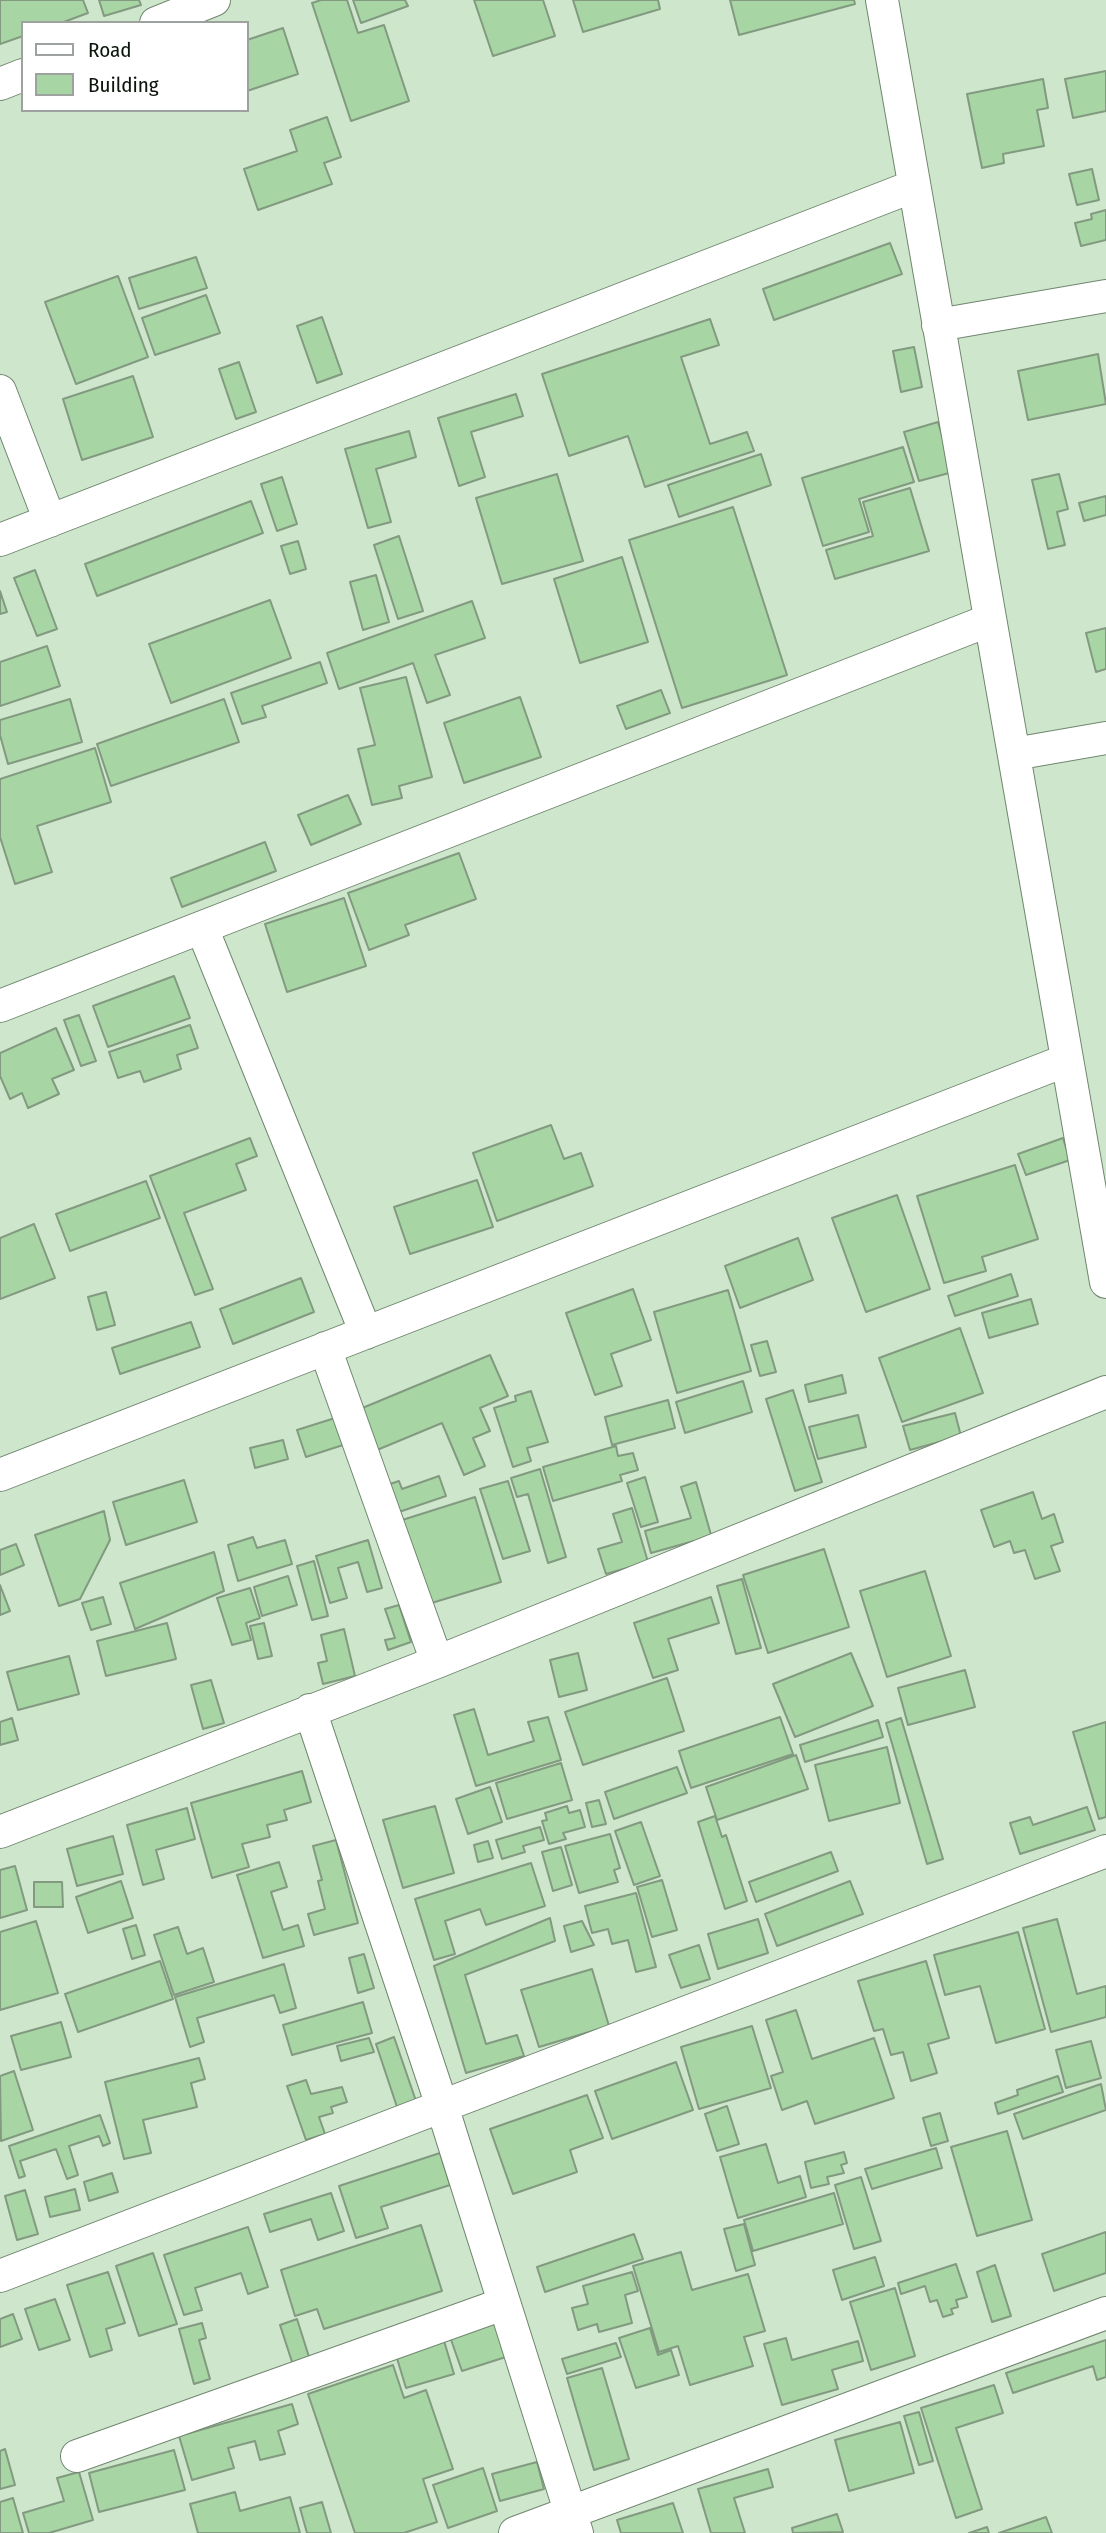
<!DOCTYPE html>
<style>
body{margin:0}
#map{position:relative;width:1106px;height:2533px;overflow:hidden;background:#cee7cc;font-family:"Fira Sans Condensed",sans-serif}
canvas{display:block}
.legend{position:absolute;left:21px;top:21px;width:228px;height:91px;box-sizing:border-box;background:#fff;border:2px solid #9ea29e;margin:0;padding:9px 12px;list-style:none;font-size:21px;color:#0d160d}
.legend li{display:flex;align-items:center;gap:14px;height:35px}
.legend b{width:35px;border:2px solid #9ea29e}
</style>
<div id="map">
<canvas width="1106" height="2533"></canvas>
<ul class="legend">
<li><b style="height:9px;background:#fff"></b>Road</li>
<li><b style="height:19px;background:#a7d5a4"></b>Building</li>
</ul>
</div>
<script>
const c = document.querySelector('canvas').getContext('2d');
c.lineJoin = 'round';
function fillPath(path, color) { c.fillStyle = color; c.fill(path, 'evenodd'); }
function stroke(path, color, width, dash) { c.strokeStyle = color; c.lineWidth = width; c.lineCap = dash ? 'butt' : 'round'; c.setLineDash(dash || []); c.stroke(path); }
const building = new Path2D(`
 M0 0H83L88 13 61 23H23V36L0 44Z
 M99 0H139L141 5 104 16Z
 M321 0H347L358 33 384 25 409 101 351 121 312 3Z
 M353 0H405L408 6 361 23Z
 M474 0H543L555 36 493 56Z
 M573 0H658L660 9 583 32Z
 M730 0H854L855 4 739 35Z
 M283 28 298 74 247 91V40Z
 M1106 71V111L1073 118 1065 79Z
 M1043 79 1048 108 1037 110 1044 146 1003 154 1004 163 982 168 967 94Z
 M327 117 341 157 324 163 332 184 258 210 244 169 297 151 290 130Z
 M1092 169 1099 200 1077 205 1069 174Z
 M1106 210V240L1081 246 1075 223 1092 219 1091 214Z
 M890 243 902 274 774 320 763 289Z
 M196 257 207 288 139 309 129 278Z
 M118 276 148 357 76 384 45 302Z
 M206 295 220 333 155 355 142 318Z
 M322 317 342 374 317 383 297 326Z
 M710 319 719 345 681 357 710 444 747 432 754 451 645 487 628 436 569 456 542 374Z
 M914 347 922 387 901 392 893 351Z
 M1098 354 1106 404 1028 420 1018 371Z
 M239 362 256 412 236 419 219 369Z
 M133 376 153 437 82 460 63 399Z
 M516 394 523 416 471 432 485 477 459 486 438 418Z
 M938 422 953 472 919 481 904 432Z
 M409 431 416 457 376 469 391 522 368 528 345 449Z
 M903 447 914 482 859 499 869 532 823 546 802 478Z
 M761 454 771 485 679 517 668 485Z
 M557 474 583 561 502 584 476 498Z
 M1059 474 1068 509 1057 512 1065 545 1048 549 1032 480Z
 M282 477 297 524 277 531 261 484Z
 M910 488 929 551 835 579 826 550 873 536 863 502Z
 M1106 496V515L1084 521 1079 503Z
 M251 501 263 533 97 596 85 564Z
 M733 507 787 675 682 708 629 540Z
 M399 536 423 611 398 619 374 545Z
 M298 541 306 569 290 574 281 546Z
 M622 557 648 642 580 663 554 579Z
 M35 570 57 629 37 636 14 578Z
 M376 575 389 622 363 630 350 582Z
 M0 591 7 612 0 614Z
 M270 600 291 658 171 703 149 644Z
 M472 601 485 638 435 655 450 695 427 703 413 663 339 689 327 653Z
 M1106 628V669L1096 672 1086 633Z
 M47 646 60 686 0 706V662Z
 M320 662 327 683 262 706 266 717 242 724 231 693Z
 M406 677 432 777 399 786 402 798 372 805 358 749 375 745 360 688Z
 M661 690 670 713 626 729 617 706Z
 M520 697 541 757 464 783 444 723Z
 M70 699 82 742 8 764 0 735V720Z
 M224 699 239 742 111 786 97 744Z
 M95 748 111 802 37 826 52 872 15 884 0 837V779Z
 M348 795 361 824 311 845 298 815Z
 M265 842 276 871 182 907 171 878Z
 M459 853 476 899 405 925 409 935 369 950 348 893Z
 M344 898 366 966 287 992 265 924Z
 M174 976 190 1018 108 1047 93 1006Z
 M79 1015 96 1061 81 1066 64 1020Z
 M190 1025 198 1048 177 1055 181 1069 144 1082 140 1071 118 1078 109 1052Z
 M56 1028 74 1070 52 1079 59 1094 28 1108 22 1093 10 1099 0 1076V1053Z
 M551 1125 564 1159 581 1153 593 1186 497 1221 473 1153Z
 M250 1138 257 1156 236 1164 246 1190 184 1213 213 1289 195 1295 150 1176Z
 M1063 1138 1070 1160 1026 1175 1018 1154Z
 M1015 1165 1038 1239 982 1257 986 1271 944 1283 917 1196Z
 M477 1180 493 1227 410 1254 394 1207Z
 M146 1181 160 1218 70 1251 56 1214Z
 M897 1195 930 1289 866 1312 832 1218Z
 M34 1224 55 1278 0 1299V1238Z
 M798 1238 813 1280 740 1308 725 1266Z
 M1011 1274 1018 1296 955 1316 948 1296Z
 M301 1278 314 1312 233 1344 220 1309Z
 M633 1289 651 1340 611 1354 622 1386 595 1395 566 1313Z
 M728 1290 751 1371 677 1393 654 1312Z
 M106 1292 115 1325 97 1330 88 1297Z
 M1031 1299 1038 1324 989 1338 982 1313Z
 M191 1322 200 1347 120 1374 112 1348Z
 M960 1328 983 1393 902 1422 879 1358Z
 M767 1341 776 1372 760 1376 751 1345Z
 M490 1355 508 1396 480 1408 490 1431 473 1438 485 1466 464 1475 442 1423 377 1450 360 1409Z
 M842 1375 846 1393 809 1402 805 1385Z
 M743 1381 752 1412 685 1433 676 1402Z
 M793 1390 822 1482 795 1491 766 1399Z
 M531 1391 548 1442 527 1448 531 1461 513 1467 494 1408 516 1401 515 1396Z
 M668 1400 675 1428 612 1445 605 1417Z
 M955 1413 961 1436 910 1450 903 1426Z
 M858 1415 866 1447 818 1459 809 1427Z
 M335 1418 343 1445 306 1457 297 1430Z
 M283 1440 288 1459 255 1468 250 1448Z
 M616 1446 618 1456 633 1453 638 1470 620 1475 622 1481 553 1501 543 1467Z
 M540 1469 566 1557 548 1563 528 1494 517 1497 511 1478Z
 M439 1476 446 1496 396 1513 387 1485 399 1481 402 1489Z
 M645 1477 658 1522 641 1527 627 1483Z
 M184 1480 197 1522 126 1545 113 1502Z
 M508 1481 530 1551 503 1559 480 1489Z
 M696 1482 715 1549 698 1554 694 1541 651 1553 645 1531 691 1518 681 1487Z
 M1033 1492 1042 1519 1054 1514 1063 1542 1051 1546 1060 1571 1035 1579 1025 1550 1014 1553 1010 1541 994 1547 981 1510Z
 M475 1497 501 1582 425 1605 399 1521Z
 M632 1508 648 1562 606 1574 598 1549 622 1542 613 1514Z
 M104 1511 110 1540 80 1599 59 1606 35 1535Z
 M253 1537 257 1548 285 1540 292 1564 238 1581 228 1545Z
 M368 1540 382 1588 367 1592 358 1562 338 1568 347 1598 330 1603 316 1556Z
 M16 1544 24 1565 0 1575V1550Z
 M824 1549 849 1627 768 1653 743 1575Z
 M214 1552 224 1591 135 1629 120 1583Z
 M314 1561 328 1616 312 1620 297 1566Z
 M925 1571 951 1656 887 1677 860 1591Z
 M288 1576 297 1605 262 1616 254 1587Z
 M742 1579 761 1648 736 1654 717 1586Z
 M0 1585 10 1611 0 1615Z
 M250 1588 260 1618 246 1623 251 1640 232 1645 217 1598Z
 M103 1597 111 1624 91 1630 82 1603Z
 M711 1597 719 1623 668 1639 678 1670 653 1678 634 1623Z
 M399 1605 411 1642 388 1650 385 1640 395 1638 385 1609Z
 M167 1623 176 1659 106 1676 97 1641Z
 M264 1623 272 1656 258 1659 250 1626Z
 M344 1629 355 1676 323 1684 318 1663 327 1661 321 1635Z
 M578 1653 587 1690 559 1697 550 1660Z
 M851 1653 873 1706 795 1737 773 1684Z
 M69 1656 79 1694 18 1710 7 1672Z
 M965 1670 975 1707 908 1725 898 1688Z
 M667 1678 684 1731 583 1765 565 1712Z
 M211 1680 224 1723 203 1729 191 1685Z
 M474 1709 488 1755 534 1741 528 1722 548 1717 561 1760 476 1786 454 1715Z
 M780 1717 793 1754 691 1788 679 1751Z
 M12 1718 18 1740 0 1745V1722Z
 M901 1718 943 1859 927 1864 886 1723Z
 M878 1720 883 1737 805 1762 800 1745Z
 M1106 1722V1817L1099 1819 1073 1732Z
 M887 1747 900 1803 829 1821 815 1765Z
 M796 1755 808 1789 717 1820 706 1787Z
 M561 1763 572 1800 507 1819 496 1783Z
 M677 1767 687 1793 614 1819 605 1792Z
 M302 1771 311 1802 284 1810 287 1820 267 1825 270 1837 242 1844 249 1867 212 1878 191 1803Z
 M490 1787 502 1822 468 1834 456 1799Z
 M599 1800 606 1824 592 1827 586 1803Z
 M435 1806 454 1873 403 1888 383 1820Z
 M567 1806 569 1813 580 1810 585 1827 563 1833 566 1839 549 1844 542 1821 547 1820 545 1813Z
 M1087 1807 1095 1830 1020 1854 1010 1823 1030 1817 1033 1825Z
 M187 1808 195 1839 156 1850 164 1879 143 1885 127 1825Z
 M715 1816 722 1837 726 1835 747 1901 725 1909 698 1822Z
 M641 1822 660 1876 634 1885 615 1831Z
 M540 1827 544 1840 523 1846 525 1852 502 1859 496 1840Z
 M610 1834 620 1868 614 1870 618 1882 579 1893 565 1846Z
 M113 1836 123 1874 77 1886 67 1849Z
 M336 1840 358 1923 314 1935 308 1914 325 1909 318 1881 322 1880 313 1846Z
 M488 1841 493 1858 478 1862 474 1845Z
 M561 1847 572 1885 553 1891 542 1852Z
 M831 1852 838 1871 756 1902 749 1882Z
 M279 1862 287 1887 271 1892 283 1930 298 1925 304 1946 263 1958 237 1875Z
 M531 1863 545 1906 486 1925 480 1909 445 1921 455 1954 434 1960 415 1899Z
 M15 1866 27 1910 0 1918V1870Z
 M662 1880 677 1930 652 1937 637 1887Z
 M121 1881 133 1918 88 1933 76 1897Z
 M850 1881 863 1914 777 1946 765 1914Z
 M34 1882H62L63 1907H34Z
 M636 1893 656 1967 636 1972 628 1940 612 1944 608 1929 592 1933 585 1906Z
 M550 1918 555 1941 465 1975 486 2044 517 2035 524 2056 466 2073 434 1966Z
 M758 1919 768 1953 718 1969 708 1934Z
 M1057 1919 1077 1994 1106 1986V2017L1051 2032 1023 1928Z
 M36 1921 58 1993 0 2010V1932Z
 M582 1921 594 1945 571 1952 564 1926Z
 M136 1925 145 1955 132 1959 123 1929Z
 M178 1927 187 1954 203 1948 214 1982 174 1995 154 1935Z
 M1018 1932 1045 2029 996 2043 980 1986 945 1995 934 1955Z
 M699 1945 710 1979 681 1988 669 1955Z
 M364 1954 374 1988 358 1993 349 1958Z
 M160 1961 173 1999 78 2032 65 1994Z
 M926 1961 949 2038 928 2044 937 2073 911 2081 903 2052 891 2055 883 2029 874 2031 858 1981Z
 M284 1964 296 2008 280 2013 274 1995 197 2018 204 2042 190 2047 175 1997Z
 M592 1969 609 2026 539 2047 521 1990Z
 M363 2002 372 2033 292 2055 283 2025Z
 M796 2010 812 2059 874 2038 894 2098 815 2124 807 2101 782 2110 771 2076 783 2072 766 2020Z
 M61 2022 71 2057 21 2070 11 2036Z
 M752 2026 771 2088 699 2109 681 2047Z
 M394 2037 416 2101 397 2107 376 2044Z
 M369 2038 374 2052 341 2061 337 2046Z
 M1091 2041 1101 2078 1066 2088 1056 2050Z
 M199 2058 205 2079 191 2083 197 2107 143 2120 151 2153 124 2159 105 2082Z
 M676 2062 693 2110 612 2139 595 2091Z
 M14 2071 33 2130 1 2141 0 2076Z
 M1058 2076 1063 2092 998 2114 995 2103 1018 2095 1017 2090Z
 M306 2080 311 2094 342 2087 347 2102 331 2107 333 2113 319 2117 325 2134 306 2140 287 2086Z
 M1101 2084 1106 2110 1023 2139 1014 2114Z
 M587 2095 603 2138 570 2150 577 2172 513 2194 490 2129Z
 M727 2106 739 2144 717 2151 705 2114Z
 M940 2113 948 2141 931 2146 923 2118Z
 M100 2115 110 2143 103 2146 99 2136 69 2146 78 2175 67 2179 56 2149 20 2161 25 2176 19 2178 9 2146Z
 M1007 2131 1032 2220 977 2236 951 2147Z
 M766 2144 778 2183 800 2176 806 2197 738 2218 720 2157Z
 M936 2148 942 2168 872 2189 865 2169Z
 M844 2152 847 2163 841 2165 844 2173 827 2177 829 2184 811 2188 805 2162Z
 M440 2153 450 2185 381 2207 388 2228 356 2238 339 2186Z
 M112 2173 118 2192 89 2201 84 2182Z
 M861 2177 881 2241 854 2249 835 2185Z
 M75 2189 80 2210 50 2217 45 2197Z
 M25 2190 38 2234 17 2240 5 2196Z
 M331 2193 344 2231 318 2240 311 2219 270 2232 264 2214Z
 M834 2193 843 2224 753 2251 744 2220Z
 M744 2224 755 2265 736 2271 724 2229Z
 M421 2225 442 2291 324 2329 317 2309 295 2316 281 2270Z
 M248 2227 268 2287 248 2294 241 2273 195 2288 202 2310 184 2315 164 2255Z
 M1106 2232V2273L1054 2291 1042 2254Z
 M634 2234 643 2259 545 2292 537 2267Z
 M681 2252 692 2290 748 2274 765 2331 744 2337 753 2366 690 2385 678 2346 659 2352 633 2266Z
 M153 2253 177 2324 139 2336 116 2266Z
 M875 2257 884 2286 842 2300 833 2270Z
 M956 2264 967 2297 956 2300 958 2307 951 2309 953 2314 943 2317 937 2300 930 2302 925 2286 901 2294 898 2283Z
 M995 2265 1011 2316 992 2322 977 2272Z
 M108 2272 125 2323 106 2329 112 2350 90 2357 67 2285Z
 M632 2272 638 2291 625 2295 632 2323 599 2332 597 2324 578 2330 572 2308 588 2304 583 2286Z
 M895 2288 915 2356 871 2370 850 2302Z
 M55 2299 70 2340 39 2350 25 2309Z
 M13 2314 22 2339 0 2347V2319Z
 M297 2319 310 2360 293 2365 280 2325Z
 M497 2319 509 2356 462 2371 449 2334Z
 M202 2323 206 2338 199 2340 210 2379 194 2384 179 2329Z
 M650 2328 658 2355 671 2350 679 2375 636 2388 619 2338Z
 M786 2338 792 2360 858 2341 863 2361 832 2370 838 2389 782 2405 764 2344Z
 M1106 2340V2377L1097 2380 1093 2366 1013 2393 1006 2373Z
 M444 2341 454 2374 406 2388 396 2355Z
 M616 2343 621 2357 567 2374 562 2359Z
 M393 2365 404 2398 426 2390 453 2469 423 2479 437 2522 404 2533H355L308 2394Z
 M602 2368 629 2459 594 2470 567 2378Z
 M994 2385 1003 2413 956 2428 982 2509 956 2518 921 2408Z
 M292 2404 298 2424 278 2431 285 2454 260 2460 255 2441 228 2448 234 2468 192 2480 179 2436Z
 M919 2412 933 2461 919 2465 904 2416Z
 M900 2422 914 2473 849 2491 835 2440Z
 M5 2449 15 2485 0 2489V2451Z
 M174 2450 185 2490 99 2512 89 2473Z
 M537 2462 544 2489 500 2501 492 2474Z
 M483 2468 497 2511 448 2528 433 2485Z
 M768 2469 773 2487 734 2498 745 2533H711L698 2489Z
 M79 2472 93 2520 49 2533H29L23 2513 64 2501 57 2478Z
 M235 2492 240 2511 290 2497 300 2533H198L190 2504Z
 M13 2498 23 2533H0V2502Z
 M322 2502 331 2533H307L300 2508Z
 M673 2503 683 2533H621L617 2520Z
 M837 2514 843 2532 793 2533 792 2528Z
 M1046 2517 1052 2533H999Z
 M987 2527 989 2533H969Z`);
fillPath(building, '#a7d5a4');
stroke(building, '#829a80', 2);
const street = new Path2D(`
 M882 0 1106 1282
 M156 23 214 0
 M0 84 23 75
 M938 325 1106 296
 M0 391 50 521
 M0 540 914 186
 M1014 754 1106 738
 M202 928 366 1333
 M0 1006 990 620
 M325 1348 437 1662
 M0 1475 1067 1060
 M310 1710 442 2106 577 2533
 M0 1832 437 1662 1106 1392
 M0 2276 1106 1851
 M77 2456 503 2304
 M515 2533 1106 2313`);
stroke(street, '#70876f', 34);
stroke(street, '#fff', 32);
</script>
